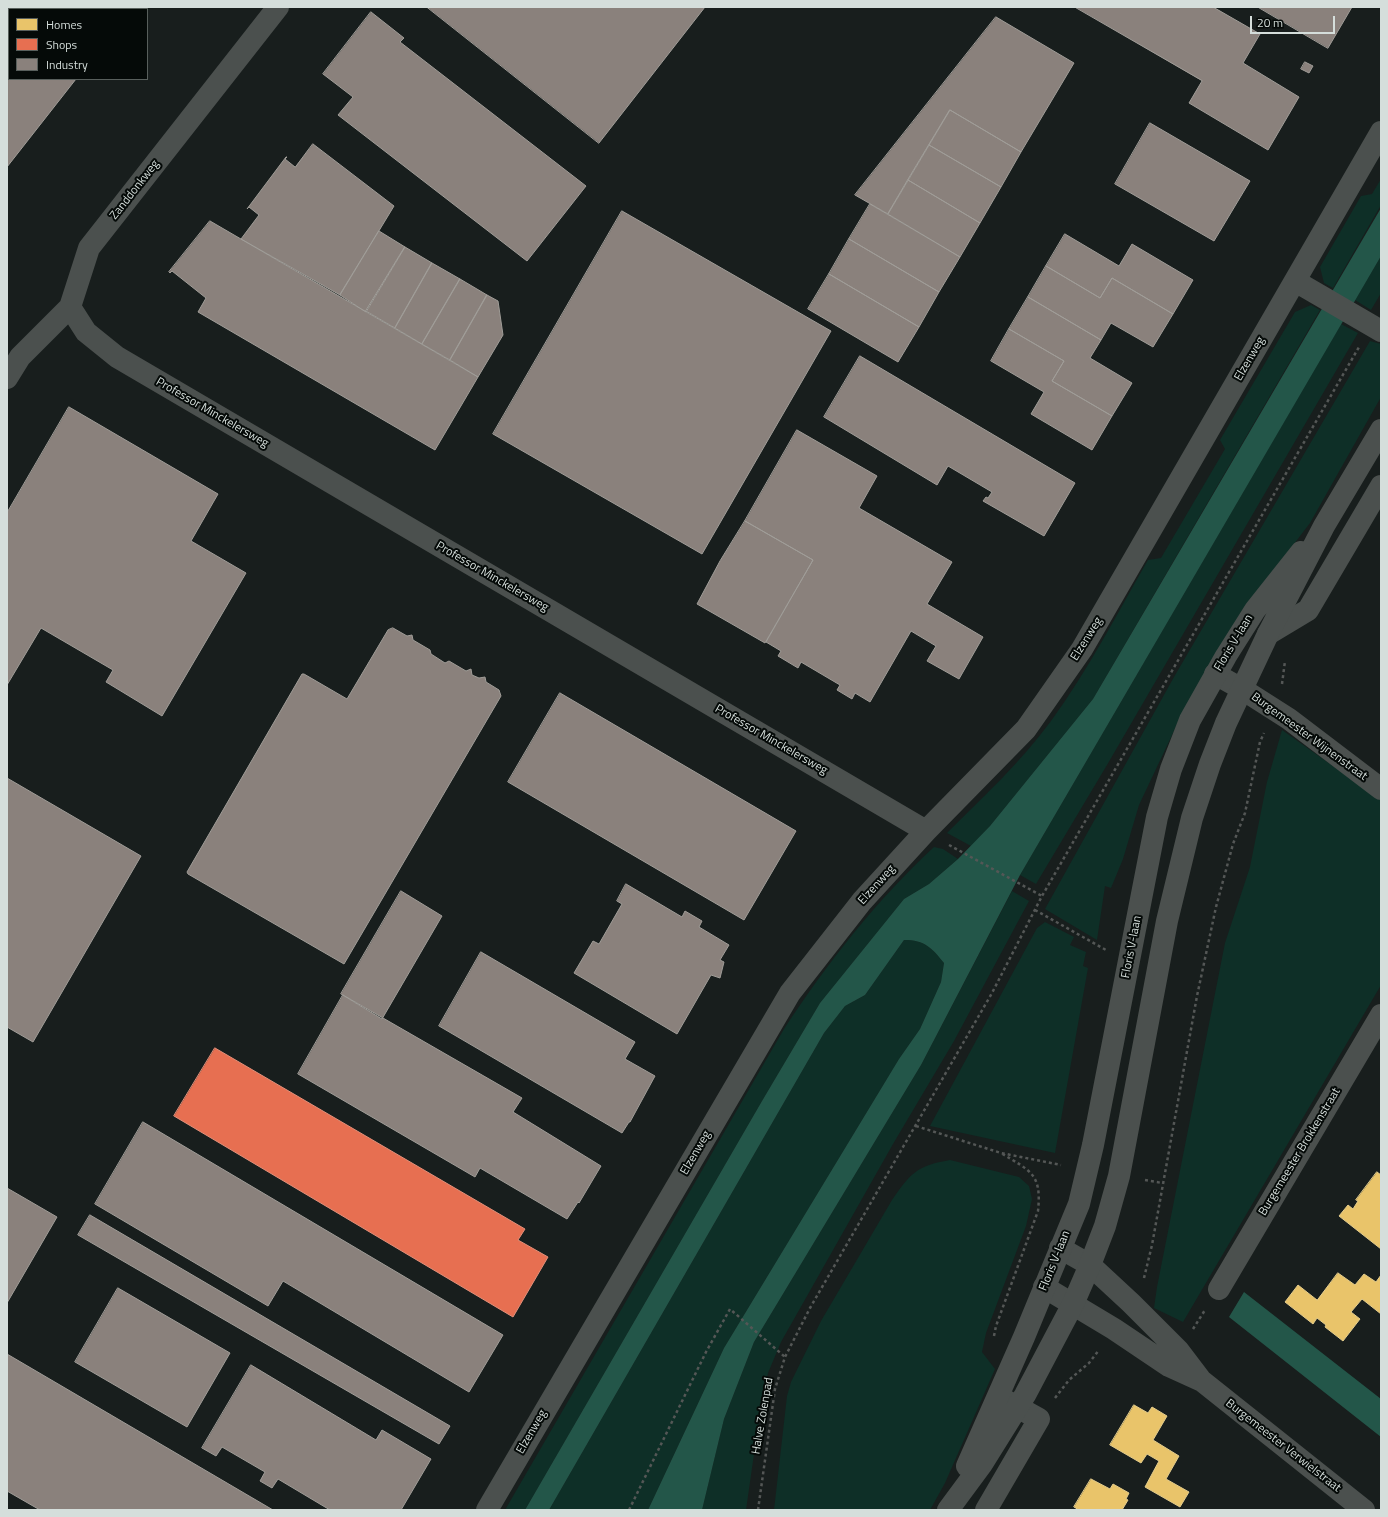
<!DOCTYPE html>
<style>
body{margin:0}
#map{position:relative;width:1388px;height:1517px;overflow:hidden;background:#181e1d;font-family:"Titillium Web",sans-serif}
canvas{display:block}
.frame{position:absolute;inset:0;border:8px solid #d5dedb;pointer-events:none}
.legend{position:absolute;left:8px;top:8px;width:140px;height:72px;box-sizing:border-box;background:#050a08;border:1px solid #585f5c;margin:0;padding:5px 7px;list-style:none;font-size:12px;color:#d5dedb}
.legend li{display:flex;align-items:center;gap:8px;height:20px}
.legend b{width:20px;border:1px solid #585f5c}
.scale{position:absolute;left:1250px;top:16px;width:85px;height:18px;box-sizing:border-box;border:2px solid #d5dedb;border-top:0;padding-left:5px;font-size:12px;line-height:14px;white-space:nowrap;color:#d5dedb;-webkit-text-stroke:3px #050a08;paint-order:stroke}
</style>
<div id="map">
<canvas width="1388" height="1517"></canvas>
<div class="frame"></div>
<ul class="legend">
<li><b style="height:11px;background:#e9c46a"></b>Homes</li>
<li><b style="height:11px;background:#e76f51"></b>Shops</li>
<li><b style="height:11px;background:#8a817c"></b>Industry</li>
</ul>
<div class="scale">20 m</div>
</div>
<script>
const c = document.querySelector('canvas').getContext('2d');
c.lineJoin = 'round';
function fillPath(path, color) { c.fillStyle = color; c.fill(path, 'evenodd'); }
function stroke(path, color, width, dash) { c.strokeStyle = color; c.lineWidth = width; c.lineCap = dash ? 'butt' : 'round'; c.setLineDash(dash || []); c.stroke(path); }
function write(font, color, halo, rows, align = 'center') {
  c.font = font + ' "Titillium Web",sans-serif'; c.lineWidth = 4; c.setLineDash([]); c.textBaseline = 'middle'; c.strokeStyle = halo; c.fillStyle = color; for (const [text, x, y, turn = 0] of rows) {
    c.save(); c.translate(x, y); c.rotate((+turn || 0) * Math.PI / 180); c.textAlign = isNaN(turn) ? turn : align; if (halo) c.strokeText(text, 0, 0); c.fillText(text, 0, 0); c.restore();
  }
}
fillPath(new Path2D(`
 M1381 179V205L1333 288 1324 283 1320 267 1361 196 1372 194Z
 M1381 256V293L1371 310 1355 300Z
 M1311 305 1320 310 1093 699 990 826 971 846 947 833C983 797 1021 762 1051 721 1088 670 1117 614 1148 560L1161 558 1225 449 1220 440 1295 312Z
 M1341 324 1358 333 1107 765 1036 884 1020 875Z
 M1370 341 1381 344V397L1310 523 1241 613 1181 716 1139 805 1123 859 1111 888 1105 886 1097 940 1045 909 1174 677Z
 M1282 730 1381 800V985L1183 1322 1154 1308 1157 1287 1225 943 1250 867 1267 782Z
 M934 847 943 849 958 859 929 884 904 899 820 1003 762 1101 525 1510H505L784 1029C828 962 875 902 934 847Z
 M1012 891 1029 901 954 1041 893 1144 781 1342 768 1373 759 1419 746 1510H702L724 1419 754 1342 921 1065Z
 M1045 922 1074 937 1070 945 1086 952 1083 966 1088 968 1055 1153 930 1126 1037 928Z
 M904 940C925 940 932 948 944 963L941 982 920 1029 899 1059 724 1348 648 1510H549L824 1033 845 1006 865 995Z
 M950 1160 1019 1177 1029 1186 1032 1199 1026 1226 986 1333 982 1352 995 1369 945 1483 930 1510H774L787 1396 791 1382 821 1321 892 1200C911 1173 916 1166 950 1160Z`), '#0e2f27');
fillPath(new Path2D(`
 M1381 208V256L1020 875 921 1065 754 1342 724 1419 702 1510H648L724 1348 899 1059 920 1029 941 982 944 963C932 948 925 940 904 940L865 995 845 1006 824 1033 549 1510H525L762 1101 820 1003 904 899 929 884 958 859 990 826 1093 699Z
 M1244 1292 1381 1399V1437L1229 1317Z`), '#235649');
const homes = new Path2D(`
 M1377 1172 1381 1175V1249L1339 1216 1348 1205 1353 1209 1358 1201 1356 1200Z
 M1338 1273 1355 1285 1364 1274 1376 1282 1381 1275V1314L1362 1299 1351 1312 1360 1319 1343 1341 1325 1327 1326 1325 1317 1318 1313 1324 1285 1302 1298 1285 1317 1300Z
 M1134 1405 1148 1413 1152 1407 1167 1416 1153 1440 1179 1456 1166 1479 1189 1492 1180 1507 1145 1487 1159 1461 1147 1454 1141 1463 1110 1445Z
 M1091 1479 1110 1489 1113 1484 1129 1493 1126 1499 1128 1500 1122 1510H1079L1074 1507Z`);
fillPath(homes, '#e9c46a');
stroke(homes, '#e3cc8c', 1);
const shops = new Path2D(`
 M215 1048 525 1229 518 1240 548 1257 513 1317 174 1116Z`);
fillPath(shops, '#e76f51');
stroke(shops, '#e2907a', 1);
const industry = new Path2D(`
 M7 7H133L131 9H9V79H76L7 167Z
 M427 7H705L599 143Z
 M1075 7H1213L1260 34 1243 63 1299 97 1268 150 1189 103 1202 81Z
 M1258 7H1352L1328 48Z
 M371 12 404 38 400 42 586 186 527 261 338 115 353 97 323 74Z
 M996 17 1074 63 1021 152 950 110 888 214 855 195Z
 M1305 62 1313 66 1309 73 1301 69Z
 M950 110 1021 152 1001 187 929 145Z
 M1150 123 1250 181 1214 241 1115 184Z
 M313 144 394 206 340 295 241 239 259 215 249 207 247 209 286 157H287L285 159 295 167Z
 M929 145 1001 187 980 223 908 180Z
 M908 180 980 223 960 257 888 214Z
 M870 204 960 257 939 292 849 239Z
 M622 211 831 331 702 554 493 434Z
 M210 221 478 377 435 450 198 312 206 298 172 271 170 273 169 272Z
 M379 231 405 247 366 312 340 295Z
 M1065 234 1119 266 1132 244 1193 280 1173 314 1112 278 1100 298 1046 266Z
 M849 239 939 292 919 327 829 274Z
 M405 247 432 263 395 328 366 311Z
 M432 263 460 279 422 344 395 328Z
 M1046 266 1100 298 1112 278 1173 314 1153 347 1111 323 1101 340 1028 297Z
 M829 274 919 327 898 362 808 309Z
 M460 279 487 295 450 360 422 344Z
 M487 295 498 301 503 335 478 377 450 360Z
 M1028 297 1101 340 1090 358 1132 383 1112 416 1052 381 1064 361 1009 329Z
 M1009 329 1064 361 1052 381 1112 416 1092 450 1031 414 1044 392 991 361Z
 M860 356 1075 483 1044 536 983 501 986 497 988 498 992 492 948 466 937 485 824 417Z
 M69 407 218 494 191 541 246 573 162 716 106 682 113 670 41 628 7 685V513Z
 M797 430 877 476 859 508 952 562 927 604 983 637 959 679 927 661 936 646 911 631 870 702 855 693 852 699 837 690 840 685 801 662 798 668 778 656 781 651 766 642 813 560 745 521Z
 M745 521 813 560 765 643 697 604 720 561Z
 M393 628 407 636 412 635 413 640 430 650 431 654 445 663 449 661 466 671 471 669 472 675 479 678 485 677 486 682 499 690 501 696 344 964 188 874 187 872 302 674H304L347 699 388 630Z
 M560 693 796 831 744 920 508 782Z
 M7 778 141 856 33 1042 7 1027Z
 M626 884 682 917 685 911 702 921 699 927 729 945 720 960 724 962 720 978 711 975 677 1034 574 973 593 941 599 944 622 904 617 901Z
 M401 891 442 916 382 1019 341 994Z
 M481 952 635 1042 625 1059 655 1076 630 1122H629L622 1133 439 1026Z
 M343 995 522 1098 513 1112 601 1166 579 1203 578 1202 567 1219 480 1168 475 1177 298 1074Z
 M143 1122 503 1335 469 1392 283 1281 268 1306 95 1204Z
 M7 1188 57 1217 7 1303Z
 M90 1215 450 1426 439 1444 78 1235Z
 M118 1288 230 1353 187 1427 75 1362Z
 M7 1354 273 1510H40L7 1491Z
 M251 1365 376 1440 382 1430 431 1459 401 1510H330L278 1479 272 1488 260 1481 265 1472 222 1447 216 1456 202 1448Z`);
fillPath(industry, '#8a817c');
stroke(industry, '#a09d98', 1);
stroke(new Path2D(`
 M1282 684 1285 661
 M949 845 1042 896
 M1035 910 1106 950
 M916 1126 1001 1153 1061 1165
 M1145 1180 1162 1183
 M1144 1278 1152 1245 1197 996 1216 907 1233 844 1245 813 1260 742 1264 733
 M1193 1329 1205 1310
 M994 1336 996 1326 1038 1211C1042 1173 1030 1171 1001 1153
 M1055 1398 1069 1380 1089 1363 1099 1350
 M629 1510 706 1352 730 1309 785 1357
 M758 1510 775 1389 785 1357 810 1308 992 993 1042 896 1359 347`), '#545756', 2.5, [3, 3]);
stroke(new Path2D(`
 M1295 281 1381 331
 M70 307 86 332 117 357 926 831
 M7 378 20 357 70 307 89 248 278 7
 M1268 634 1308 610 1381 486
 M1215 674 1242 689 1289 719 1381 789
 M1060 1248 1090 1265 1131 1303 1178 1350 1200 1379
 M1044 1287 1114 1329 1169 1366 1202 1381 1364 1510
 M1219 1289 1381 1015
 M487 1510 790 993 862 901 926 831 1026 729 1082 649 1381 132
 M986 1510 1039 1419 1001 1398`), '#4b504e', 22);
stroke(new Path2D(`
 M967 1466 1024 1337 1079 1204 1093 1145 1157 817 1171 769 1190 720 1226 656 1255 610 1301 552
 M948 1510 982 1464 1025 1395 1073 1304 1090 1265 1105 1226 1119 1176 1167 921 1192 818 1210 764 1226 723 1268 634 1324 526 1381 430`), '#4b504e', 22);
write('12px', '#d5dedb', '#050a08', [
 ["Zanddonkweg",135,190,-52],
 ["Elzenweg",1250,359,-60],
 ["Professor Minckelersweg",212,413,30],
 ["Professor Minckelersweg",492,577,30],
 ["Elzenweg",1087,639,-58],
 ["Floris V-laan",1234,643,-59],
 ["Burgemeester Wijnenstraat",1309,737,36],
 ["Professor Minckelersweg",771,740,30],
 ["Elzenweg",877,885,-48],
 ["Floris V-laan",1132,947,-79],
 ["Burgemeester Brokkenstraat",1300,1152,-59],
 ["Elzenweg",696,1153,-60],
 ["Floris V-laan",1055,1261,-68],
 ["Halve Zolenpad",763,1416,-80],
 ["Elzenweg",532,1432,-60],
 ["Burgemeester Verwielstraat",1283,1446,38]
]);
</script>
